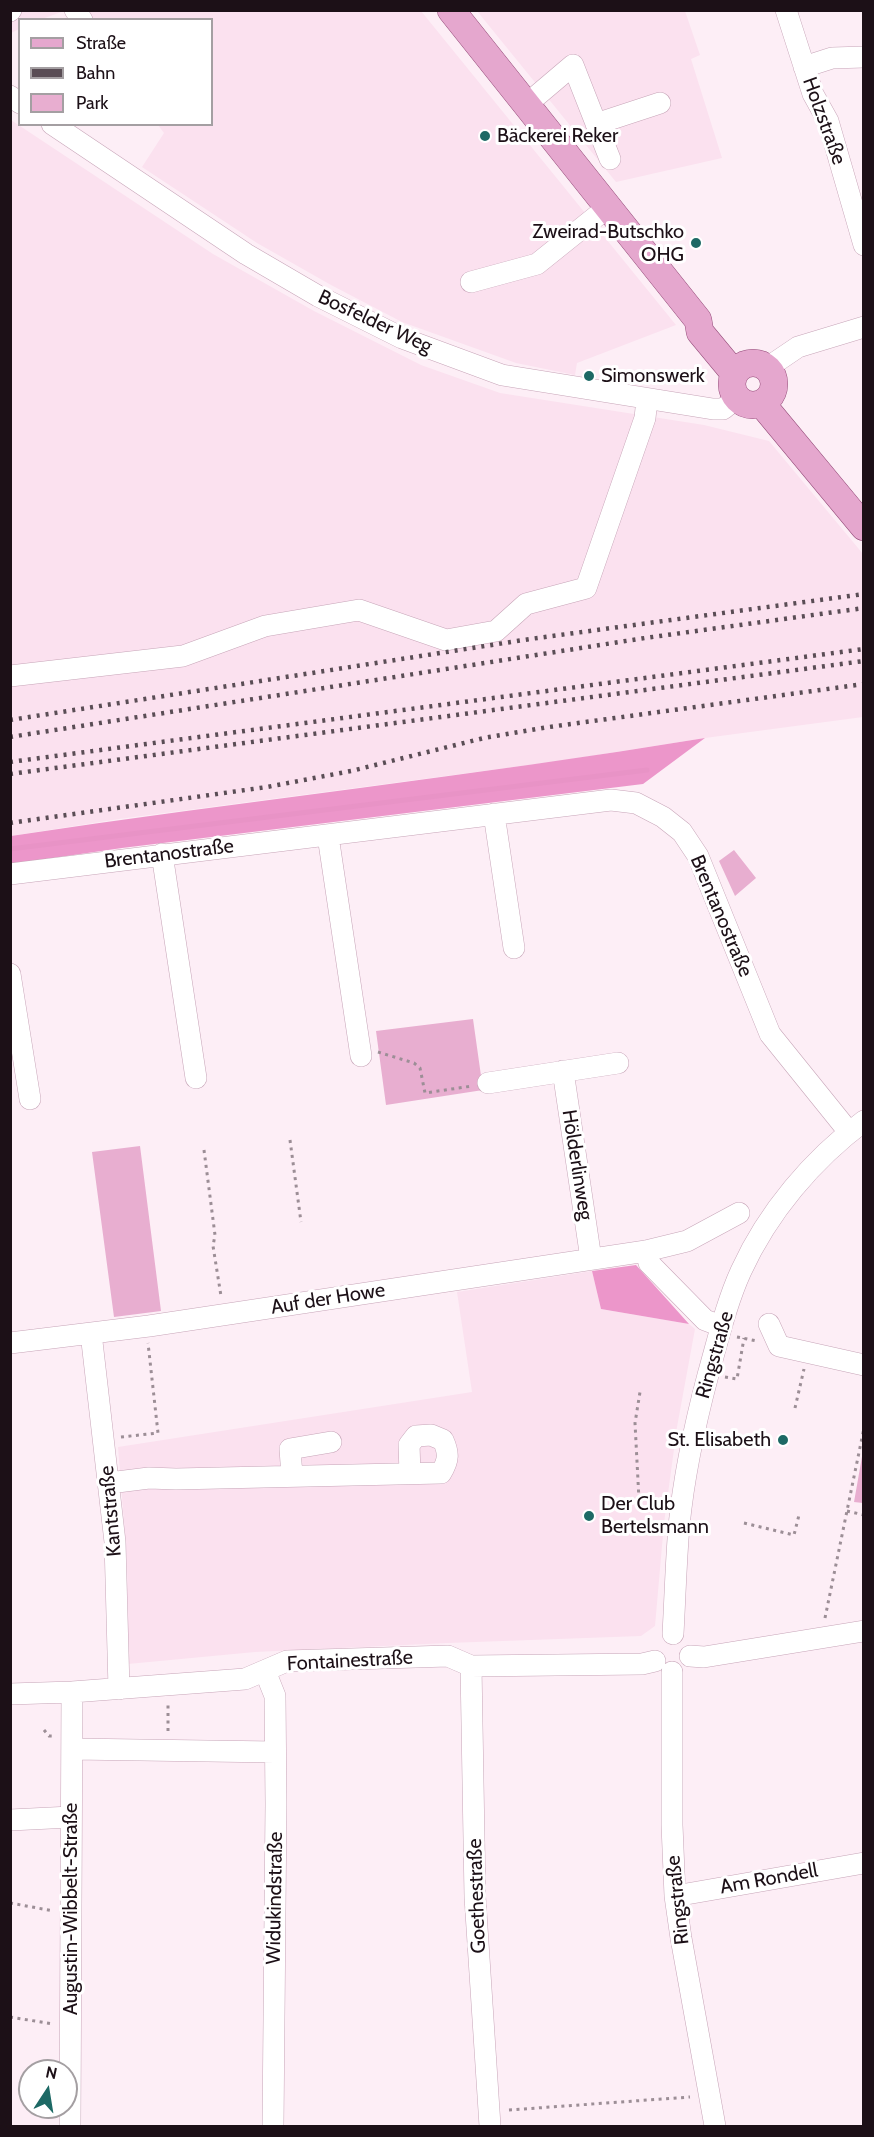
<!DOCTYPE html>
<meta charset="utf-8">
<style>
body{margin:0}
#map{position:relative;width:874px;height:2137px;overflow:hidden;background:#fdeef6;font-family:Cabin,sans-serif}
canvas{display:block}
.frame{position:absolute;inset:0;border:12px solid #1c1017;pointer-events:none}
.legend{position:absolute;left:18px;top:18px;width:195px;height:108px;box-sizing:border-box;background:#fff;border:2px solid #a49fa2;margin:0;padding:8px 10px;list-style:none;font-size:18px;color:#1c1017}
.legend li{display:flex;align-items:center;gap:12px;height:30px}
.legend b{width:30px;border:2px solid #a49fa2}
.north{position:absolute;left:18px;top:2059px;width:60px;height:60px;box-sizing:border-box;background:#fff;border:2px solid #a49fa2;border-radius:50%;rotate:12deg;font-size:16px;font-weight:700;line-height:24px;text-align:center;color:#1c1017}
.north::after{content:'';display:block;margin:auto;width:21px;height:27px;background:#1d6965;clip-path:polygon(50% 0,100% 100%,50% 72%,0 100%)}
</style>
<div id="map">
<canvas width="874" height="2137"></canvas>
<div class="frame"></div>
<ul class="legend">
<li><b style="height:8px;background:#e5a7ce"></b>Straße</li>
<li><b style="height:8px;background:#5a4d55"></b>Bahn</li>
<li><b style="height:16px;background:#e8aed0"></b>Park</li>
</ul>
<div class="north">N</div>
</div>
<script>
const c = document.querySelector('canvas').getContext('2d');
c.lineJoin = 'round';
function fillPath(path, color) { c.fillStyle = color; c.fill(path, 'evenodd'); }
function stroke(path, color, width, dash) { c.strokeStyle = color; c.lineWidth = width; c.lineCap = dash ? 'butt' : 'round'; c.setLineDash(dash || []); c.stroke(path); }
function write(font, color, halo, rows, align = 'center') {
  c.font = font + ' Cabin,sans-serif'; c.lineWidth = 6; c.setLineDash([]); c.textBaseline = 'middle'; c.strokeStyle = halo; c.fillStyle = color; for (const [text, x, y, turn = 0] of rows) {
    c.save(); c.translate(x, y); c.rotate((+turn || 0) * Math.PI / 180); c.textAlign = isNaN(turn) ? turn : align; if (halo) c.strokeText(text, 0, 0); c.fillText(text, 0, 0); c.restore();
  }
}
fillPath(new Path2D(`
 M11 11H421L676 325 577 363 575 375 516 363 402 322 331 285 257 243 142 167 164 133 158 125 212 124V20L71 19 64 11 42 19 20 20 19 29 11 33Z
 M477 11H685L700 55 691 59 722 158 616 182Z
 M11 120 213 254 314 311 421 365 500 393 704 425 769 441 863 554V717L705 738 560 761 119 819 11 836Z
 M592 1271 601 1309 689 1324 695 1329 677 1427 664 1523 655 1626 641 1636 448 1643 255 1652 128 1664 127 1560 118 1447 472 1392 457 1292Z`), '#fbe1ef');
fillPath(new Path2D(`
 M734 850 756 878 735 896 719 861Z
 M473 1019 483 1090 386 1105 376 1031Z
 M140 1146 161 1311 114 1317 92 1152Z
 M863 1451V1503L854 1502Z`), '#e8aed0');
fillPath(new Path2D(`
 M705 738 643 784 122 848 11 864V836C242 801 474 776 705 738Z
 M636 1265 689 1324 601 1309 592 1271Z`), '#ec96ca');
stroke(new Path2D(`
 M10 849 647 770`), '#e893c6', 5);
const minor = new Path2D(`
 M75 10 82 20
 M786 10 813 94 828 121 864 245
 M10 11 11 10
 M804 67 832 58 864 57
 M10 96 20 103
 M527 104 573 65 610 159
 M52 124 246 254 318 296 402 338 502 375 713 409H723L737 398
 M596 124 660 103
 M471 282 537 264 608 207
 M767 368 798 347 864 327
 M10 676 183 656 265 626 359 610 446 640 496 631 526 604 586 588 645 418 647 399
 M494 814 514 948
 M328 836 361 1056
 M162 854 196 1078
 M10 874 611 800 636 803 663 817 682 832 698 856 770 1034 849 1132
 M10 974 30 1099
 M563 1071 591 1259
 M488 1083 618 1063
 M646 1251 649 1263 705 1320 721 1326
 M769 1324 779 1346 864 1365
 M91 1333 115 1542 119 1689
 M10 1343 149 1326 646 1251 687 1241 739 1213
 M292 1476 290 1449 331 1442
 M109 1483 149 1478 176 1479 441 1473C449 1460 449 1453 443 1440L431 1435 416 1436 409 1445 410 1473
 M673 1634C675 1598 676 1562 679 1526 684 1474 695 1424 708 1375 718 1340 726 1304 741 1271 768 1212 812 1160 864 1121
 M690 1656 704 1657 864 1631
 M471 1666 475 1897 490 2126
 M265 1671 275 1696 276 1804 273 2126
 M672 1672V1825L675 1896 681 1938 715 2126
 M10 1694 72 1692 245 1679 287 1661 448 1656 471 1666 642 1664 655 1661
 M73 1749 275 1752
 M10 1820 71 1817
 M675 1896 864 1863
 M70 2126 72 1692`);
const major = new Path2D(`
 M451 10 698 320 700 332 734 373
 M732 384a21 21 0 1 1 42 0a21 21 0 1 1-42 0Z
 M762 404 864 527`);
stroke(minor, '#c7a5b8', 22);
stroke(major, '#944c79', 28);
stroke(new Path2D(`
 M864 819V822
 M378 1052 414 1063 420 1068 425 1093 472 1086
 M290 1140 301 1222
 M204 1150 215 1235 213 1246 221 1296
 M737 1337 757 1341
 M725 1377 737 1379 744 1338
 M795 1408 804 1369
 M121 1437 158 1433 148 1343
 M639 1500 635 1423 640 1392
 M847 1511 864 1515
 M744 1523 794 1535 799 1515
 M825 1618 864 1428
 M44 1730 49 1736H53
 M168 1731V1702
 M10 1903 54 1911
 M10 2017 53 2024
 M509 2110 690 2097`), '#9c8e96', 3, [3, 4.5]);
stroke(minor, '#fff', 21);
stroke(major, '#e5a7ce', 27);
stroke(new Path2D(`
 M10 720 530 639 864 594
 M10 737 645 638 864 608
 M10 762 864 649
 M10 774 864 661
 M10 823 267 787 351 771 484 738 549 727 864 684`), '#5a4d55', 4.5, [3, 6]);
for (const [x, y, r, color] of [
 [485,136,6,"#1d6965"],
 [696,243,6,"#1d6965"],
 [589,376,6,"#1d6965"],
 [783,1440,6,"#1d6965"],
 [589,1516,6,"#1d6965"]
]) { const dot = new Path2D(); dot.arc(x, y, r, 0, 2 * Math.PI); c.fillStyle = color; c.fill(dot); stroke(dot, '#fff', 2); }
write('20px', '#1c1017', '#fff', [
 ["Holzstraße",824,121,70],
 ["Bosfelder Weg",375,322,25],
 ["Brentanostraße",169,854,-7],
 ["Brentanostraße",721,916,67],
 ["Hölderlinweg",577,1165,81],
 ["Auf der Howe",328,1299,-9],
 ["Ringstraße",715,1355,-74],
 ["Kantstraße",111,1511,-95],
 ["Fontainestraße",350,1661,-3],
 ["Am Rondell",769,1879,-10],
 ["Goethestraße",477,1896,-92],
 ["Widukindstraße",275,1898,-89],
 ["Ringstraße",678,1900,-96],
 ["Augustin-Wibbelt-Straße",71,1909,-90]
]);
write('20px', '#1c1017', '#fff', [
 ["Bäckerei Reker",497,136],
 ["Zweirad-Butschko",684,232,"right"],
 ["OHG",684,255,"right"],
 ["Simonswerk",601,376],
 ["St. Elisabeth",771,1440,"right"],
 ["Der Club",601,1504],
 ["Bertelsmann",601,1527]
], 'left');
</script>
